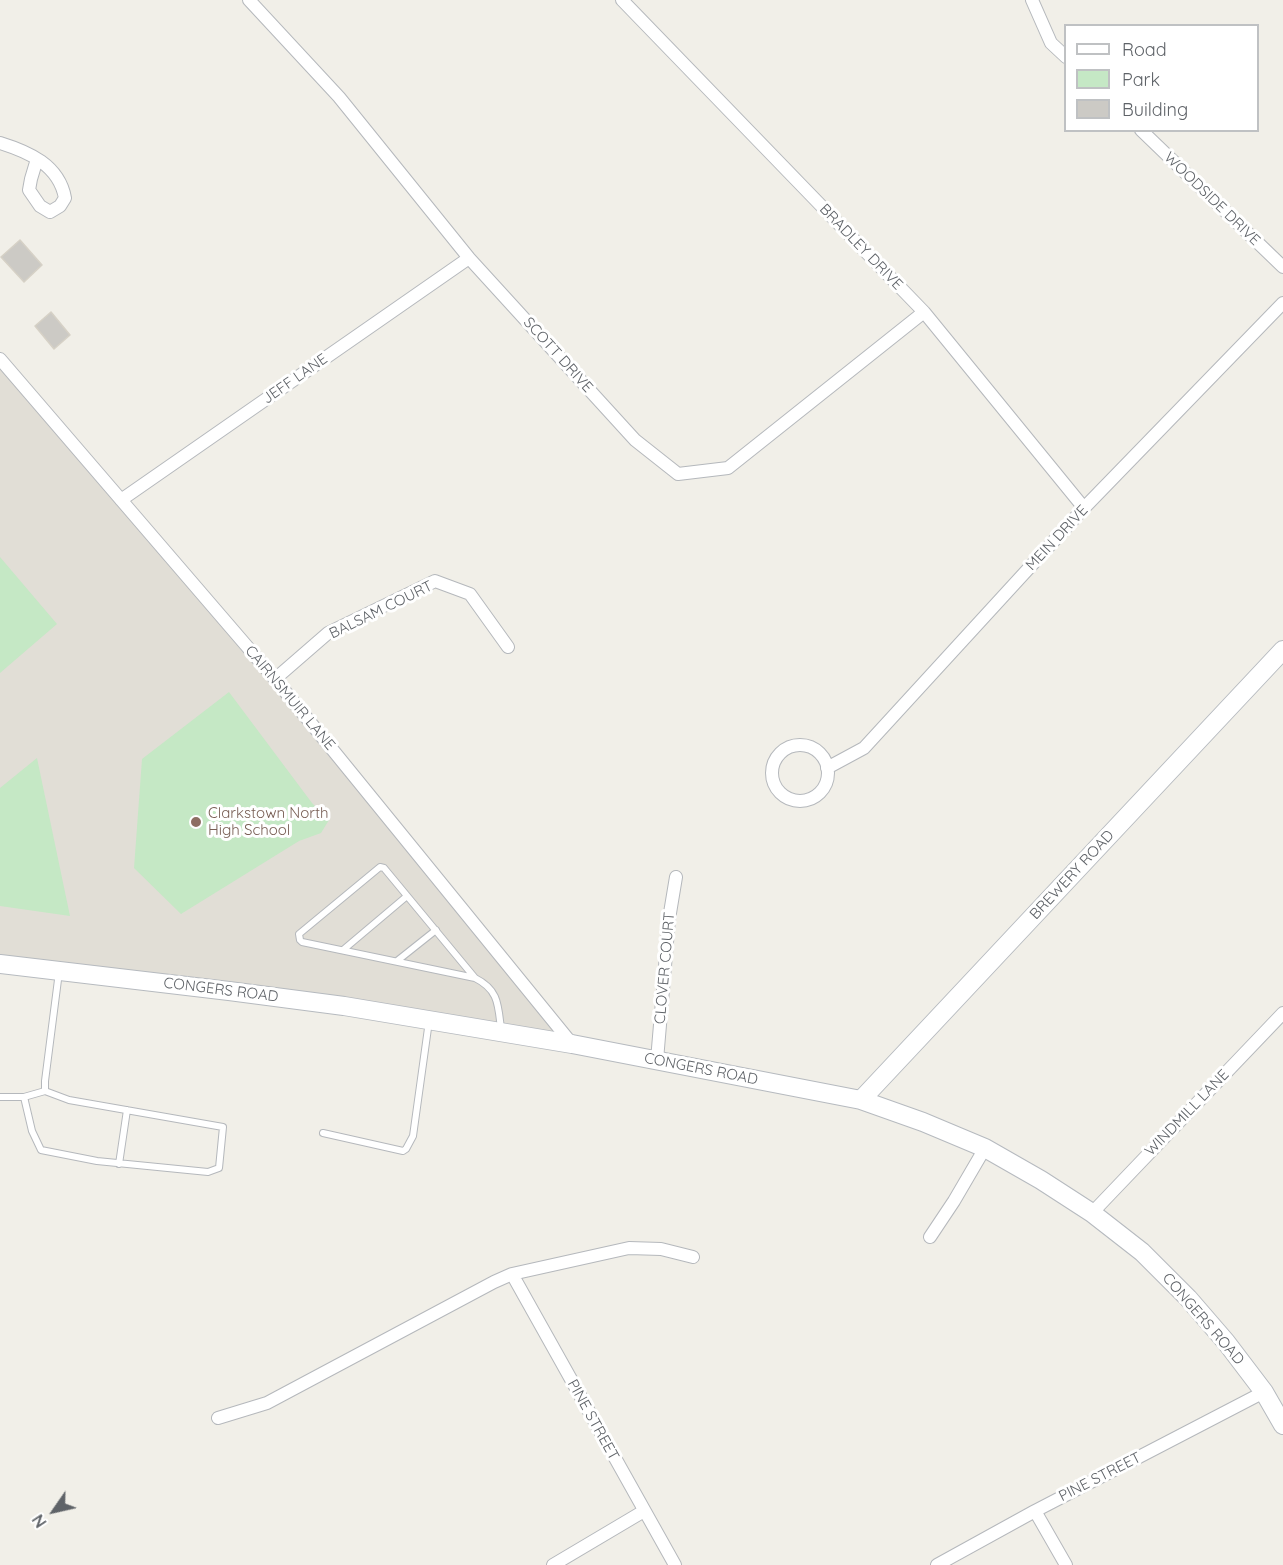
<!DOCTYPE html>
<style>
body{margin:0}
#map{position:relative;width:1283px;height:1565px;overflow:hidden;background:#f1efe8;font-family:Quicksand,sans-serif}
canvas{display:block}
.legend{position:absolute;left:1064px;top:24px;width:195px;height:108px;box-sizing:border-box;background:#fff;border:2px solid #bfc1c3;margin:0;padding:8px 10px;list-style:none;font-size:18px;color:#5f6368}
.legend li{display:flex;align-items:center;gap:12px;height:30px}
.legend b{width:30px;border:2px solid #bfc1c3}
.north{position:absolute;left:24px;top:1481px;width:60px;height:60px;-webkit-text-stroke:4px #fff;paint-order:stroke;rotate:236deg;font-size:16px;font-weight:700;line-height:24px;text-align:center;color:#5f6368}
.north::after{content:'';display:block;margin:auto;width:21px;height:27px;background:#5f6368;clip-path:polygon(50% 0,100% 100%,50% 72%,0 100%)}
</style>
<div id="map">
<canvas width="1283" height="1565"></canvas>
<ul class="legend">
<li><b style="height:8px;background:#fff"></b>Road</li>
<li><b style="height:16px;background:#c5e8c5"></b>Park</li>
<li><b style="height:16px;background:#cccac5"></b>Building</li>
</ul>
<div class="north">N</div>
</div>
<script>
const c = document.querySelector('canvas').getContext('2d');
c.lineJoin = 'round';
function fillPath(path, color) { c.fillStyle = color; c.fill(path, 'evenodd'); }
function stroke(path, color, width, dash) { c.strokeStyle = color; c.lineWidth = width; c.lineCap = dash ? 'butt' : 'round'; c.setLineDash(dash || []); c.stroke(path); }
function write(font, color, halo, rows, align = 'center') {
  c.font = font + ' Quicksand,sans-serif'; c.lineWidth = 6; c.setLineDash([]); c.textBaseline = 'middle'; c.strokeStyle = halo; c.fillStyle = color; for (const [text, x, y, turn = 0] of rows) {
    c.save(); c.translate(x, y); c.rotate((+turn || 0) * Math.PI / 180); c.textAlign = isNaN(turn) ? turn : align; if (halo) c.strokeText(text, 0, 0); c.fillText(text, 0, 0); c.restore();
  }
}
fillPath(new Path2D(`
 M0 359 571 1044 0 965Z`), '#e1ded6');
fillPath(new Path2D(`
 M0 557 57 624 0 673Z
 M229 692 312 803 329 820 321 833 299 841 181 914 134 868 142 759Z
 M37 758 70 916 0 906V788Z`), '#c5e8c5');
const building = new Path2D(`
 M20 240 42 265 24 282 1 257Z
 M51 312 70 335 54 349 35 326Z`);
fillPath(building, '#cccac5');
stroke(building, '#d6d1c6', 1.5);
const lane = new Path2D(`
 M343 950 407 896
 M397 961 436 930
 M475 978 384 868 380 867 299 934 300 940 302 942 475 978C499 990 498 1005 501 1029
 M0 1097H24L32 1131 41 1150 97 1161 208 1172 219 1168 223 1127 69 1100 45 1091V1081L59 972
 M24 1097 45 1091
 M323 1133 403 1151 406 1149 413 1136 429 1021
 M119 1164 127 1110`);
const street = new Path2D(`
 M249 0 339 97 469 258 635 440 678 474 728 468 924 312
 M622 0 924 312 1084 508
 M1032 0 1051 43 1066 57
 M1141 130 1283 267
 M0 143C29 152 59 165 65 198L60 206 50 212 40 206 29 190 31 179 37 159
 M0 359 275 679 572 1044
 M121 500 469 258
 M275 679 328 633 435 581 470 594 508 647
 M772 773a28 28 0 1 1 56 0a28 28 0 1 1-56 0Z
 M827 768 864 748 1084 508 1283 303
 M657 1060 669 919 676 877
 M1092 1213 1283 1013
 M930 1237 954 1201 985 1148
 M512 1274 675 1565
 M218 1418 267 1403 494 1282 512 1274 629 1248 661 1249 693 1257
 M1035 1511 1066 1565
 M553 1565 644 1511
 M937 1565 1035 1511 1264 1392 1269 1396`);
const secondary = new Path2D(`
 M0 964 229 991 344 1006 572 1044 861 1100 923 1122 985 1148 1041 1180 1092 1213 1142 1252 1188 1298 1226 1342 1264 1392 1283 1425
 M861 1100 1283 650`);
stroke(lane, '#b5b8bc', 8);
stroke(street, '#b5b8bc', 14);
stroke(secondary, '#b6babf', 20);
stroke(lane, '#fff', 6);
stroke(street, '#fff', 12);
stroke(secondary, '#fff', 18);
for (const [x, y, r, color] of [
 [196,822,6,"#8d6e63"]
]) { const dot = new Path2D(); dot.arc(x, y, r, 0, 2 * Math.PI); c.fillStyle = color; c.fill(dot); stroke(dot, '#fff', 2); }
write('15px', '#5f6368', '#fff', [
 ["WOODSIDE DRIVE",1212,199,44],
 ["BRADLEY DRIVE",861,247,46],
 ["SCOTT DRIVE",558,355,48],
 ["JEFF LANE",295,379,-35],
 ["MEIN DRIVE",1057,538,-47],
 ["BALSAM COURT",381,610,-26],
 ["CAIRNSMUIR LANE",290,698,50],
 ["BREWERY ROAD",1072,875,-47],
 ["CLOVER COURT",665,968,-85],
 ["CONGERS ROAD",221,990,7],
 ["CONGERS ROAD",701,1069,11],
 ["WINDMILL LANE",1187,1113,-46],
 ["CONGERS ROAD",1203,1319,49],
 ["PINE STREET",593,1420,61],
 ["PINE STREET",1100,1477,-27]
]);
write('15px', '#785e54', '#fff', [
 ["Clarkstown North",208,813],
 ["High School",208,830]
], 'left');
</script>
